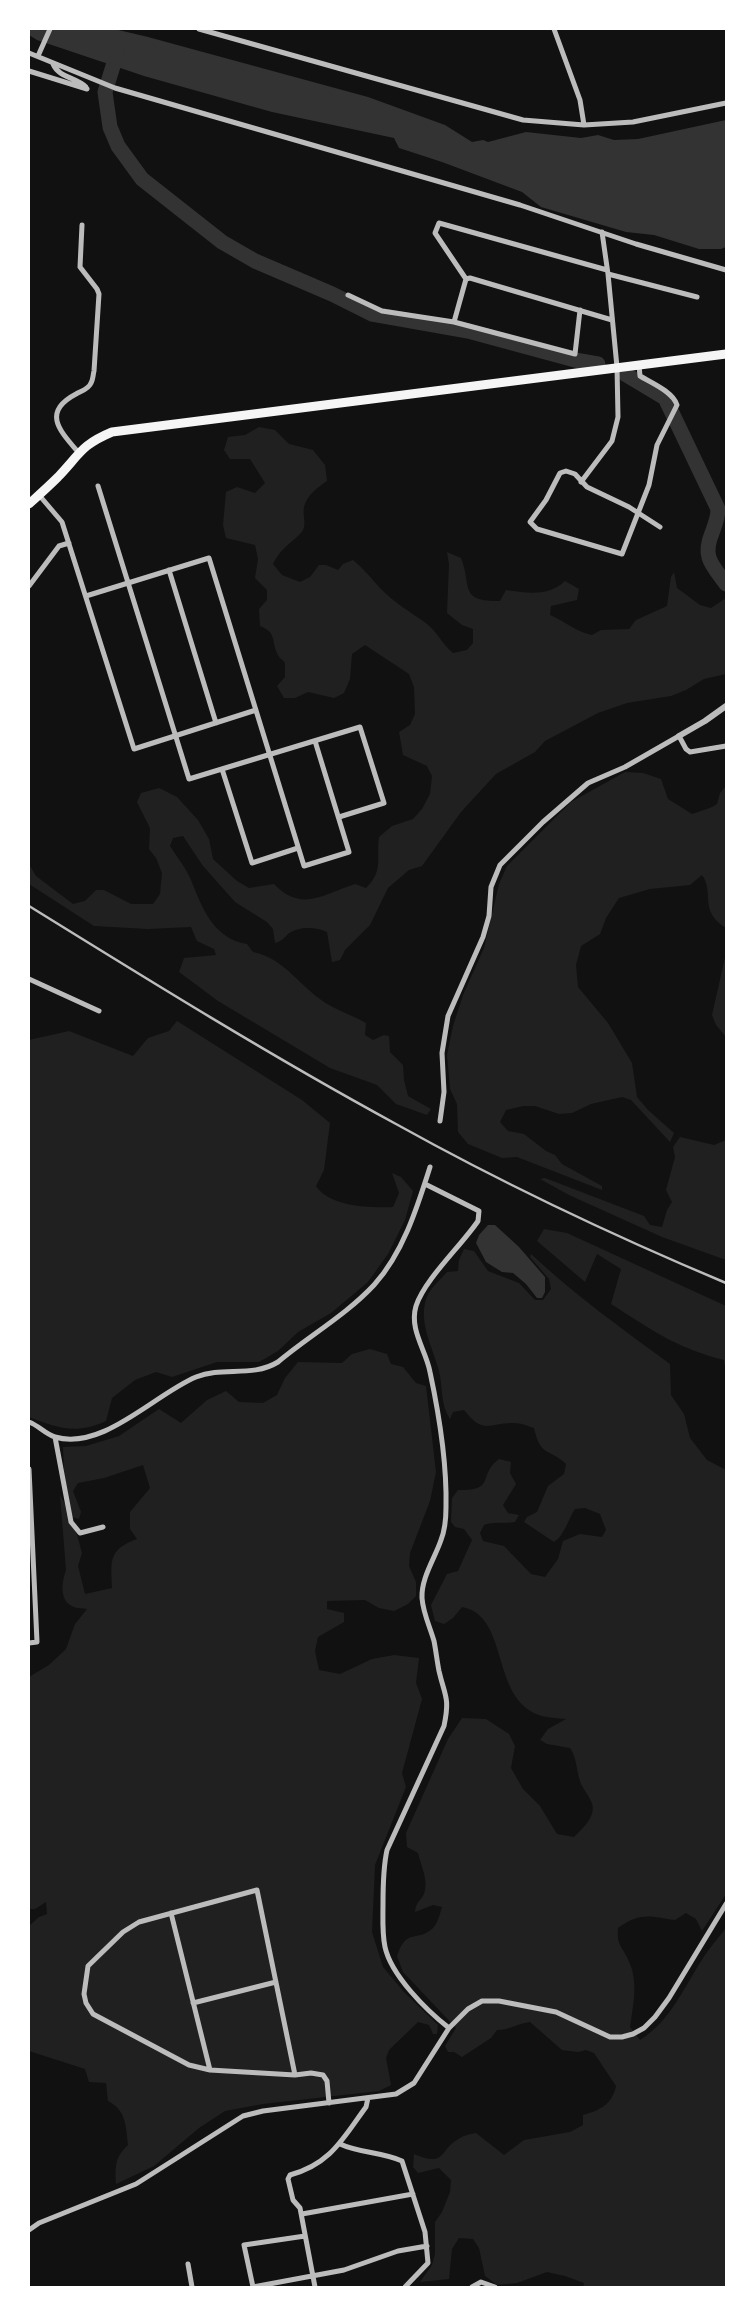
<!DOCTYPE html>
<style>
body{margin:0}
#map{position:relative;width:755px;height:2316px;overflow:hidden;background:#111;font-family:"Varela Round",sans-serif}
canvas{display:block}
.frame{position:absolute;inset:0;border:30px solid #fff;pointer-events:none}
</style>
<div id="map">
<canvas width="755" height="2316"></canvas>
<div class="frame"></div>
</div>
<script>
const c = document.querySelector('canvas').getContext('2d');
c.lineJoin = 'round';
function fillPath(path, color) { c.fillStyle = color; c.fill(path, 'evenodd'); }
function stroke(path, color, width, dash) { c.strokeStyle = color; c.lineWidth = width; c.lineCap = dash ? 'butt' : 'round'; c.setLineDash(dash || []); c.stroke(path); }
fillPath(new Path2D(`
 M259 427 275 430 289 444 313 450 325 465 327 481C318 487 307 495 304 507 302 516 308 525 301 533 290 544 280 549 273 564L282 575 300 582 310 577 319 565H326L338 570 343 564 353 560C364 569 371 578 380 588 394 603 411 612 427 624 437 632 443 645 453 653L467 650 473 643V629L462 625 447 613 449 564 447 552 461 558C472 585 458 602 500 601L506 590C527 593 548 597 565 581L579 589 577 600 551 606 550 615C565 621 576 632 592 635L601 630 629 629 636 620 667 606 671 577 674 572 677 588 700 605 711 608 726 598V674L704 679 686 690 671 696 627 703 598 713 545 741 535 752 496 774 461 812 422 866 409 870 388 888 370 925 345 950 340 960 332 962 327 932C316 927 299 926 288 934 283 939 282 941 275 943L273 929 267 922 235 902 203 866 183 836 173 838 170 846C177 857 186 868 191 880 202 908 214 939 247 944L253 952C286 958 302 991 331 1006 342 1012 354 1016 366 1023L365 1035 373 1040 384 1035 389 1036 390 1052 403 1065 404 1080 408 1096 431 1109 427 1115 396 1104 377 1085 330 1068 218 1001 179 972 184 958 216 955 214 949 197 941 191 927 148 929 94 926 29 884V864L36 876 73 904 85 901 96 890H104L131 904H153L160 894 162 873 156 858 149 849 150 828 137 802 141 793 159 788 177 797 198 820 209 839 213 859 237 881 249 888 274 884C302 913 323 894 355 884L366 888C384 871 376 858 379 837L392 826 413 819 422 809 430 794 432 776 427 766 403 755 399 732 410 725 415 714 414 687 409 674 365 645 352 654 350 679 344 693 334 698 308 692 295 698H284L277 686 285 677V663C283 660 278 657 277 653 271 640 277 633 260 626L259 609 267 600V590L255 578 258 559 255 545 226 538 223 525 226 492 237 487 255 493 265 483 250 459H230L224 450 228 437 245 435Z
 M625 772 643 773 661 779 668 799 692 814C700 811 710 809 717 804L720 793 726 786V928C698 911 715 893 702 875L690 885 650 889 619 898 606 918 600 934 581 946 576 965 578 987 608 1023 632 1063 637 1097 648 1110 674 1133 670 1142 631 1100 622 1097 591 1104 572 1113 559 1114 535 1106H523L506 1110 500 1122 508 1131 524 1134 546 1151 555 1155 562 1164 602 1186V1190L517 1157 502 1158 468 1144 458 1132 457 1104 450 1089 447 1055 453 1026 463 995 484 948 499 884 507 866 571 802Z
 M726 953V1037L716 1025 712 1015Z
 M177 1021 302 1100 330 1123 324 1170 316 1186C329 1207 371 1208 393 1207L399 1193 392 1173 401 1177 413 1191 405 1220 388 1254 368 1282 331 1313 298 1332 278 1351 259 1362H217L172 1377 156 1372 135 1380 112 1398 106 1421C75 1435 59 1428 29 1417V1040L69 1031 133 1056 148 1038 169 1031Z
 M680 1137 714 1145 726 1140V1260L662 1237 569 1195 540 1179 545 1178 644 1216 650 1225 662 1227 667 1210 672 1202 666 1190 675 1157 673 1147Z
 M544 1229 567 1233 726 1306V1375L724 1360C676 1348 652 1330 611 1304L621 1269 597 1254 585 1282 537 1241Z
 M464 1249 474 1251 488 1271 519 1283 535 1300H543L551 1289 549 1279 530 1257 531 1254C574 1294 622 1329 670 1364L671 1395 684 1414 690 1438 707 1460 726 1470V1894L702 1931 696 1919 686 1913 675 1920C649 1916 640 1912 618 1928 616 1947 624 1947 630 1964 638 1983 633 2007 630 2027L640 2040C671 2021 685 1985 705 1955 711 1946 719 1937 726 1928V2287H583L584 2283 565 2276 547 2272 517 2283 497 2285 485 2276 479 2248 473 2239 459 2238 452 2249 449 2279 420 2282 432 2265 435 2254V2222L442 2212 450 2192 451 2180 439 2168 418 2173 413 2167 414 2154C447 2168 438 2150 460 2138 465 2135 471 2134 476 2133L504 2155 524 2140 570 2132 583 2125V2115C601 2110 612 2104 616 2086L594 2053 586 2050 578 2052 562 2050 530 2022C518 2023 510 2030 497 2030L491 2038 462 2057 454 2052H448L445 2046 456 2028 403 1972 397 1956C407 1927 415 1943 432 1929 437 1925 440 1914 442 1907L433 1905 415 1912C416 1901 420 1902 424 1894 429 1881 421 1866 418 1853L407 1847 406 1833 448 1739 462 1718 486 1719 509 1734 515 1746 511 1768 523 1789 540 1806 557 1834 574 1837C583 1828 598 1815 591 1801 588 1794 582 1788 580 1781 576 1769 577 1758 570 1748L547 1744 540 1740 548 1729 566 1719C557 1718 547 1718 539 1715 490 1698 510 1616 462 1607L453 1618 444 1624 435 1621 431 1605 447 1574 458 1571 472 1540 464 1529 455 1527 451 1522 452 1498 458 1490C497 1491 477 1475 499 1459L511 1462 510 1473 516 1484 503 1505 508 1513 519 1515 515 1522C504 1524 494 1521 484 1525L480 1533 483 1541 504 1546 531 1574 545 1577 558 1559 563 1541 580 1534 602 1537 606 1530 600 1514 585 1508 575 1509C568 1519 565 1535 554 1542L524 1522 527 1517 537 1512 548 1486 564 1474 566 1464C548 1447 541 1458 534 1428 528 1426 521 1423 514 1423 490 1422 484 1436 464 1410L453 1412 450 1419C440 1404 443 1387 439 1371 433 1348 420 1326 425 1303 427 1291 439 1281 447 1272L458 1271 459 1260Z
 M370 1349 387 1354 391 1364 403 1367 416 1383 426 1386 436 1472 430 1501 410 1553 409 1566 416 1582V1596L408 1604 394 1611 379 1608 365 1600 327 1601V1609L344 1613V1622L318 1637 315 1651 319 1670 340 1674 372 1659 394 1655 419 1658 416 1683 422 1699 402 1773 406 1787 375 1865 372 1932 383 1967 404 1992 438 2025 437 2034H433L429 2025 418 2022 389 2050 386 2058 391 2085 379 2091 263 2104 225 2111 199 2128 154 2166 116 2184C115 2166 115 2157 128 2145 126 2126 126 2110 108 2101L106 2083 89 2082 85 2069 29 2051V1926L39 1917 47 1914 46 1902 35 1909H29V1677L49 1665 66 1649 75 1624 87 1609C83 1608 76 1609 72 1606 59 1600 62 1581 66 1570L60 1495 65 1504 68 1521 76 1531 82 1553 78 1566 85 1594 112 1588C111 1560 108 1550 137 1539L130 1529V1512L150 1488 143 1465 104 1478 78 1483 73 1491 81 1512 79 1519 72 1517 64 1471 63 1447 86 1446 119 1436 159 1409 181 1423 207 1400 226 1391 239 1402 263 1403 277 1395 285 1378 298 1362 342 1363 352 1354Z`), '#202020');
fillPath(new Path2D(`
 M29 29H114L148 37 368 97 445 125 472 142 483 140 488 142 526 132 581 138 598 135 614 140 638 139 726 120V247L721 249H699L654 235 626 232 541 207 522 192 442 162 399 148 394 138 272 112 144 76 37 40 29 35Z
 M488 1225H495L519 1247 545 1277V1292L542 1298H537L526 1284 513 1273 502 1272 486 1262 476 1243 479 1235Z`), '#333');
stroke(new Path2D(`
 M117 53 105 92 110 127 118 146 142 179 222 242 255 261 332 294 372 314 468 331 575 360 598 364
 M625 374 665 398 718 509C718 518 715 525 712 533 702 557 712 565 726 584`), '#333', 15);
stroke(new Path2D(`
 M29 906C150 981 271 1056 396 1124 502 1183 614 1236 726 1283`), '#bcbcbc', 2.5);
stroke(new Path2D(`
 M199 29 523 120 584 125 633 122 726 103
 M554 29 580 100 584 125
 M29 53 115 88 520 205 636 244 726 270
 M38 56 50 29
 M53 64C59 78 76 77 86 87
 M29 71 87 89
 M608 274 697 297
 M466 279 435 233 439 223 607 270
 M348 295 382 311 454 322 575 354 580 310
 M454 322 466 279 470 278 612 320
 M639 365 640 376C652 383 673 392 677 405L657 445 649 485 622 554 537 529 530 522 546 500 560 473 566 471 575 474 587 487 629 507 660 527
 M78 452C59 430 42 412 76 394 81 391 89 389 91 383 93 380 93 375 94 371L99 294 97 289 80 267 82 225
 M581 482 612 441 618 417 617 367 608 274 602 232
 M98 486 189 779 360 727 384 803 339 817
 M39 495 62 522 134 749 256 710
 M169 570 216 723
 M29 586 59 546 69 543
 M86 596 209 558 304 866 349 852 315 741
 M222 769 252 863 298 848
 M29 979 99 1011
 M440 1121 444 1092 442 1053 448 1016 483 937 489 916 491 887 500 865 543 822 588 783 625 767 679 736 686 749 690 752 726 746
 M425 1184 479 1211 478 1221C461 1246 425 1279 416 1306 409 1330 426 1350 430 1372 439 1414 447 1464 446 1507 446 1518 445 1530 441 1540 435 1558 421 1578 422 1598 423 1613 430 1627 434 1641 436 1651 437 1661 439 1671 445 1697 450 1697 444 1726L387 1850C383 1868 383 1886 383 1904 383 1918 382 1933 385 1947 391 1975 426 2010 449 2028
 M29 1422C38 1425 45 1434 55 1437 103 1451 155 1394 196 1377 223 1366 252 1378 278 1362 309 1336 346 1315 374 1285 403 1253 417 1208 430 1167
 M55 1437 71 1522 80 1533 103 1527
 M29 1469 37 1642 29 1643
 M171 1913 210 2070
 M193 2003 276 1982
 M295 2075 257 1890 139 1922 123 1932 88 1966 84 1994 86 2003 93 2014 189 2065 210 2070 295 2075 311 2073 323 2075 327 2081 329 2103
 M340 2144C359 2153 382 2152 402 2161L425 2232 428 2263 405 2287
 M302 2214 413 2194
 M29 2230 39 2223 136 2184 243 2116 263 2111 396 2094 414 2083 449 2028 468 2009 482 2001H499L556 2012 610 2037H622L633 2034 644 2028 655 2017 669 1998 726 1904
 M188 2264 192 2287
 M253 2287 344 2270 398 2251 427 2246
 M253 2287 244 2245 305 2236
 M315 2287 300 2208 293 2200 288 2179 290 2175C331 2164 343 2138 366 2107L368 2098
 M472 2287 481 2282 495 2287`), '#bcbcbc', 5);
stroke(new Path2D(`
 M679 736 705 721 726 706`), '#bcbcbc', 6);
stroke(new Path2D(`
 M29 504C39 495 49 486 58 477 80 454 81 445 112 432L726 354`), '#f5f5f5', 9);
</script>
